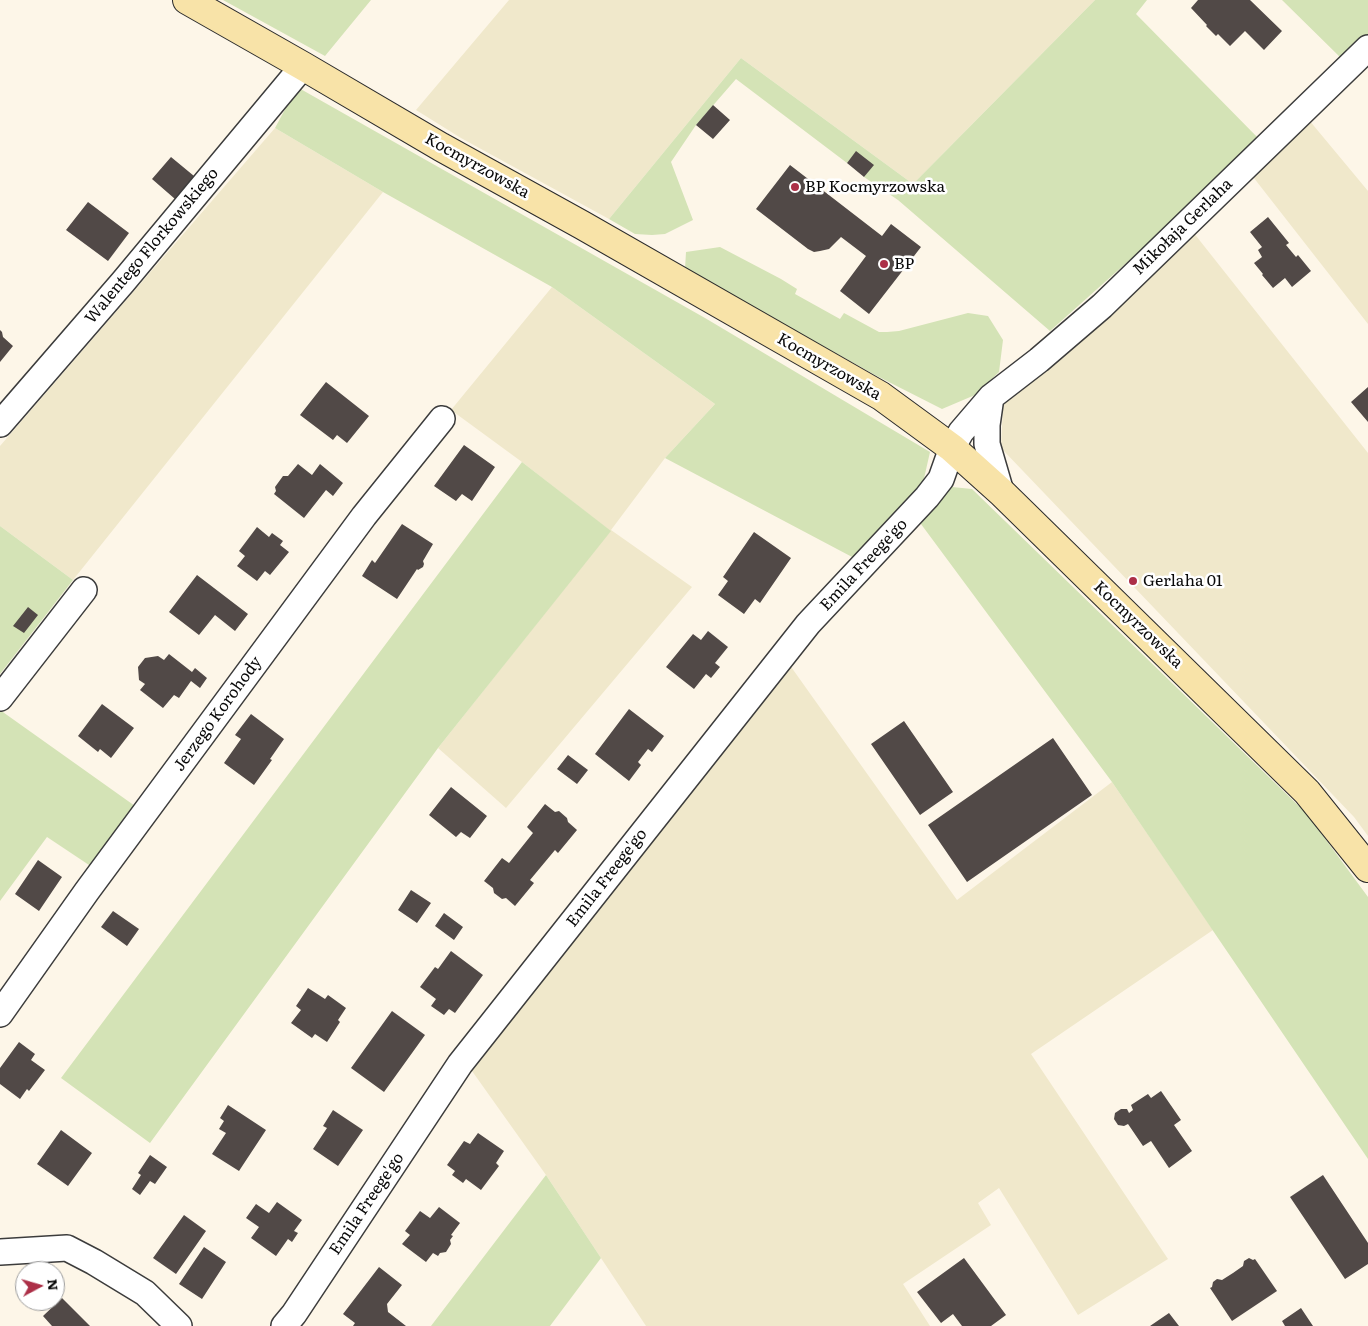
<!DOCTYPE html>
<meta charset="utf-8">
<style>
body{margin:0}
#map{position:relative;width:1368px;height:1326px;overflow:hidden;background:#fdf6e8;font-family:Literata,serif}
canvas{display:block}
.north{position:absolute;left:15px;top:1261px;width:50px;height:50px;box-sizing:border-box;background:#fff;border:1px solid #9d9d9d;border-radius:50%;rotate:84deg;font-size:14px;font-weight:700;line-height:20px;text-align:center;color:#090909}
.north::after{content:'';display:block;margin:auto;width:18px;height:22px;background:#ac2f47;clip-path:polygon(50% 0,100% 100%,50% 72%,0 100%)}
</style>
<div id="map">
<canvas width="1368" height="1326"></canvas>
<div class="north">N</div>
</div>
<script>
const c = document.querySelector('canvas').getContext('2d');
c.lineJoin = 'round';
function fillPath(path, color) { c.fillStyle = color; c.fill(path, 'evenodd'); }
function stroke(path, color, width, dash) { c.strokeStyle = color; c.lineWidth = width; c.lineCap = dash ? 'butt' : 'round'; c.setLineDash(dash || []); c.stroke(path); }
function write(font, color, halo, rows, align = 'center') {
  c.font = font + ' Literata,serif'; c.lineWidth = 5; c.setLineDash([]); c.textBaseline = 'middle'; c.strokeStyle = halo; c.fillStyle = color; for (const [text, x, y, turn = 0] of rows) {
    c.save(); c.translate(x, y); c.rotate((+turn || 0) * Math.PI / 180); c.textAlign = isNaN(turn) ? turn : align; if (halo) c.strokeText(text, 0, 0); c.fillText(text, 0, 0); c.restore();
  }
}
fillPath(new Path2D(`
 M509 0H1095L913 184 741 58 609 219 461 138 416 110Z
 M1309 120 1368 191V324L1250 173Z
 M275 128 383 192 73 580 0 526V446Z
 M1193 232 1368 453V836L1354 817 1001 448 1003 405Z
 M552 287 715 404 665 458 611 530 692 587 506 808 438 748 610 531 522 462 451 410Z
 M789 664 957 900 1112 782 1213 930 1031 1054 1168 1259 1078 1315 999 1188 978 1203 991 1225 903 1284 930 1326H646L546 1175 472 1071Z`), '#f0e8cb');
fillPath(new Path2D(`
 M223 0H371L325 56Z
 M1095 0H1147L1136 14 1262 142 1050 331 898 200 864 177 873 165 856 152 847 163 736 79 696 125 671 162 693 220 665 234 652 235 635 234 609 219 741 58 913 184Z
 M1282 0H1368V37L1343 60Z
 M297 87 705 318 930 452 923 483 854 558 665 458 715 404 552 287 383 192 275 128Z
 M720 247 781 279 797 289 795 294 840 319 844 313 879 332H887L899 331 968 313 988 316 1003 340 999 372 975 395 942 409 875 375 685 269 686 252Z
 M522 462 611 531 438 748 150 1143 61 1078Z
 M952 487 972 489 1307 814 1368 897V1159L1112 782 918 520Z
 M0 526 73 580 0 674Z
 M0 710 135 806 92 867 47 837 0 901Z
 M546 1175 601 1258 550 1326H431Z`), '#d4e3b6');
fillPath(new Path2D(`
 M1198 0H1250L1282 31 1264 50 1245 31 1230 46 1218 34 1216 36 1206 26 1207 25 1191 8Z
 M713 105 730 120 713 139 696 125Z
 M856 151 874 165 864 177 847 163Z
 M171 157 194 176 175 199 152 179Z
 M790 165 882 236 891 224 921 247 869 314 840 291 866 256 841 237 829 249 820 251 814 252 808 249 756 209Z
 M88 202 129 233 108 261 66 230Z
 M1268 217 1289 243 1286 245 1296 257 1298 255 1311 271 1292 287 1285 278 1273 288 1262 275 1263 274 1254 263 1262 257 1258 250 1262 247 1250 232Z
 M0 330 2 332 3 337 13 346 0 362Z
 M326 382 369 416 347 443 337 435 333 440 300 415Z
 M1368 387V422L1351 402Z
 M464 445 495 467 472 501 462 494 456 501 434 486Z
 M298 464 312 475 320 464 343 483 333 496 326 490 304 518 274 494 276 491 275 487 283 476H288Z
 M402 524 433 544 423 561 424 564 423 567 418 570 417 569 397 599 362 576 372 560 375 563Z
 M257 527 269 537 272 533 283 541 280 545 289 552 270 575 265 571 257 581 237 566 245 556 239 551Z
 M754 532 791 558 760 603 755 599 744 614 718 595 728 581 723 577Z
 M197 575 248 614 235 631 215 615 199 635 169 612Z
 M28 607 38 615 24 633 13 626Z
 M708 631 728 647 715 663 720 667 711 678 706 674 694 689 666 667 693 634 701 640Z
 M169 654 192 672 195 668 207 678 200 688 191 681 179 698 174 695 163 708 140 690 145 684 139 680 138 667 145 658 158 656 164 660Z
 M102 704 134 728 111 758 100 749 98 752 78 736Z
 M629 709 664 736 652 752 648 749 638 762 641 765 629 781 595 754Z
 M251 714 284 739 270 759 272 760 254 785 224 763 241 739 235 735Z
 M904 721 953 792 920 815 871 744Z
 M1053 738 1092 795 967 882 928 825Z
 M568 755 588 770 577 784 557 769Z
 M451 787 487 816 470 838 461 832 456 837 429 815Z
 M545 804 555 812 559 811 567 818 568 822 577 830 558 853 555 850 530 880 534 883 515 906 506 898 502 899 494 893 493 888 484 881 502 858 509 863 533 833 527 827Z
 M38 860 62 877 39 911 15 894Z
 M411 890 431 903 417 923 398 910Z
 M113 911 139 929 127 946 101 927Z
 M444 913 463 927 454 940 435 926Z
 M451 951 483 975 455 1013 449 1009 444 1015 431 1006 436 999 420 987 435 967 438 969Z
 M308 988 325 999 328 995 346 1008 338 1020 340 1022 327 1042 315 1034 312 1038 291 1023 301 1010 296 1006Z
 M392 1011 425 1035 384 1092 351 1068Z
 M19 1042 35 1054 31 1060 45 1070 29 1091 27 1089 20 1099 0 1084V1068Z
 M1161 1091 1181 1120 1174 1125 1192 1151 1169 1168 1151 1141 1143 1146 1128 1124 1124 1126 1118 1125 1114 1119 1115 1113 1121 1109H1127L1129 1113 1133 1110 1131 1105 1148 1094 1151 1098Z
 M228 1105 266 1130 239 1171 212 1154 226 1133 219 1129 224 1121 220 1118Z
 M333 1110 363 1130 338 1166 313 1149 327 1128 323 1126Z
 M61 1130 92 1153 68 1186 37 1164Z
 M478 1133 504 1151 496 1163 499 1166 481 1190 466 1179 463 1183 452 1175 455 1171 447 1165 464 1141 470 1144Z
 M150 1155 167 1167 155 1184 150 1181 140 1195 132 1189 141 1175 138 1173Z
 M1323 1175 1368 1243V1264L1345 1279 1290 1197Z
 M277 1202 302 1220 294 1231 298 1233 292 1242 288 1239 276 1256 251 1238 259 1227 246 1218 256 1204 269 1213Z
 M439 1207 460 1223 451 1235 453 1236 450 1240 451 1244 446 1252 440 1253 438 1256 433 1253 426 1262 402 1244 410 1235 405 1231 420 1211 430 1218Z
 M184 1215 206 1231 176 1274 153 1258Z
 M204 1247 226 1262 202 1299 179 1284Z
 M964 1258 1006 1315 991 1326H962L953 1314 941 1323 917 1292Z
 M1249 1258 1253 1260 1255 1259 1277 1291 1232 1321 1210 1288 1212 1287 1213 1282 1217 1279 1222 1280 1233 1273 1243 1266 1244 1261Z
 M379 1267 402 1285 387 1304 388 1312 406 1326H353L355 1323 343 1314Z
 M62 1298 90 1326H52L43 1316Z
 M1301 1308 1313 1326H1285L1282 1321Z
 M1169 1313 1179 1326H1150Z`), '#514947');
const street = new Path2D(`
 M991 397 987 425V444L1001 492
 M0 424 123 282 303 66
 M0 698 84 590
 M0 1014 87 891 364 516 442 419
 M0 1252 67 1248 94 1262 145 1293 179 1326
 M284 1326 294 1314 460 1064 808 624 927 497 941 479 952 448 961 432 991 397 1039 360 1102 306 1368 48`);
const secondary = new Path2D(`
 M187 0 303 66 441 147 582 225 881 396 952 448 1001 492 1307 792 1368 868`);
stroke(street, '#3c3c3c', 28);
stroke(secondary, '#2b2b2b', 30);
stroke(street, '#fff', 25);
stroke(secondary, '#f8e3a8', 28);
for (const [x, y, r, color] of [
 [795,187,5,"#ac2f47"],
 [884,264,5,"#ac2f47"],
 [1133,581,5,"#ac2f47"]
]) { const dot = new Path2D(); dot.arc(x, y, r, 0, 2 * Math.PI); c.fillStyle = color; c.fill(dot); stroke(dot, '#fff', 2); }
write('16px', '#090909', '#fff', [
 ["Kocmyrzowska",477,166,29],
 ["Mikołaja Gerlaha",1183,227,-44],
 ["Walentego Florkowskiego",152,246,-50],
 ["Kocmyrzowska",829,367,30],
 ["Emila Freege'go",864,565,-47],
 ["Kocmyrzowska",1138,625,44],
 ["Jerzego Korohody",218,714,-54],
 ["Emila Freege'go",607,878,-52],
 ["Emila Freege'go",367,1204,-56]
]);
write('16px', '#090909', '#fff', [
 ["BP Kocmyrzowska",805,187],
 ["BP",894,264],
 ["Gerlaha 01",1143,581]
], 'left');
</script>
